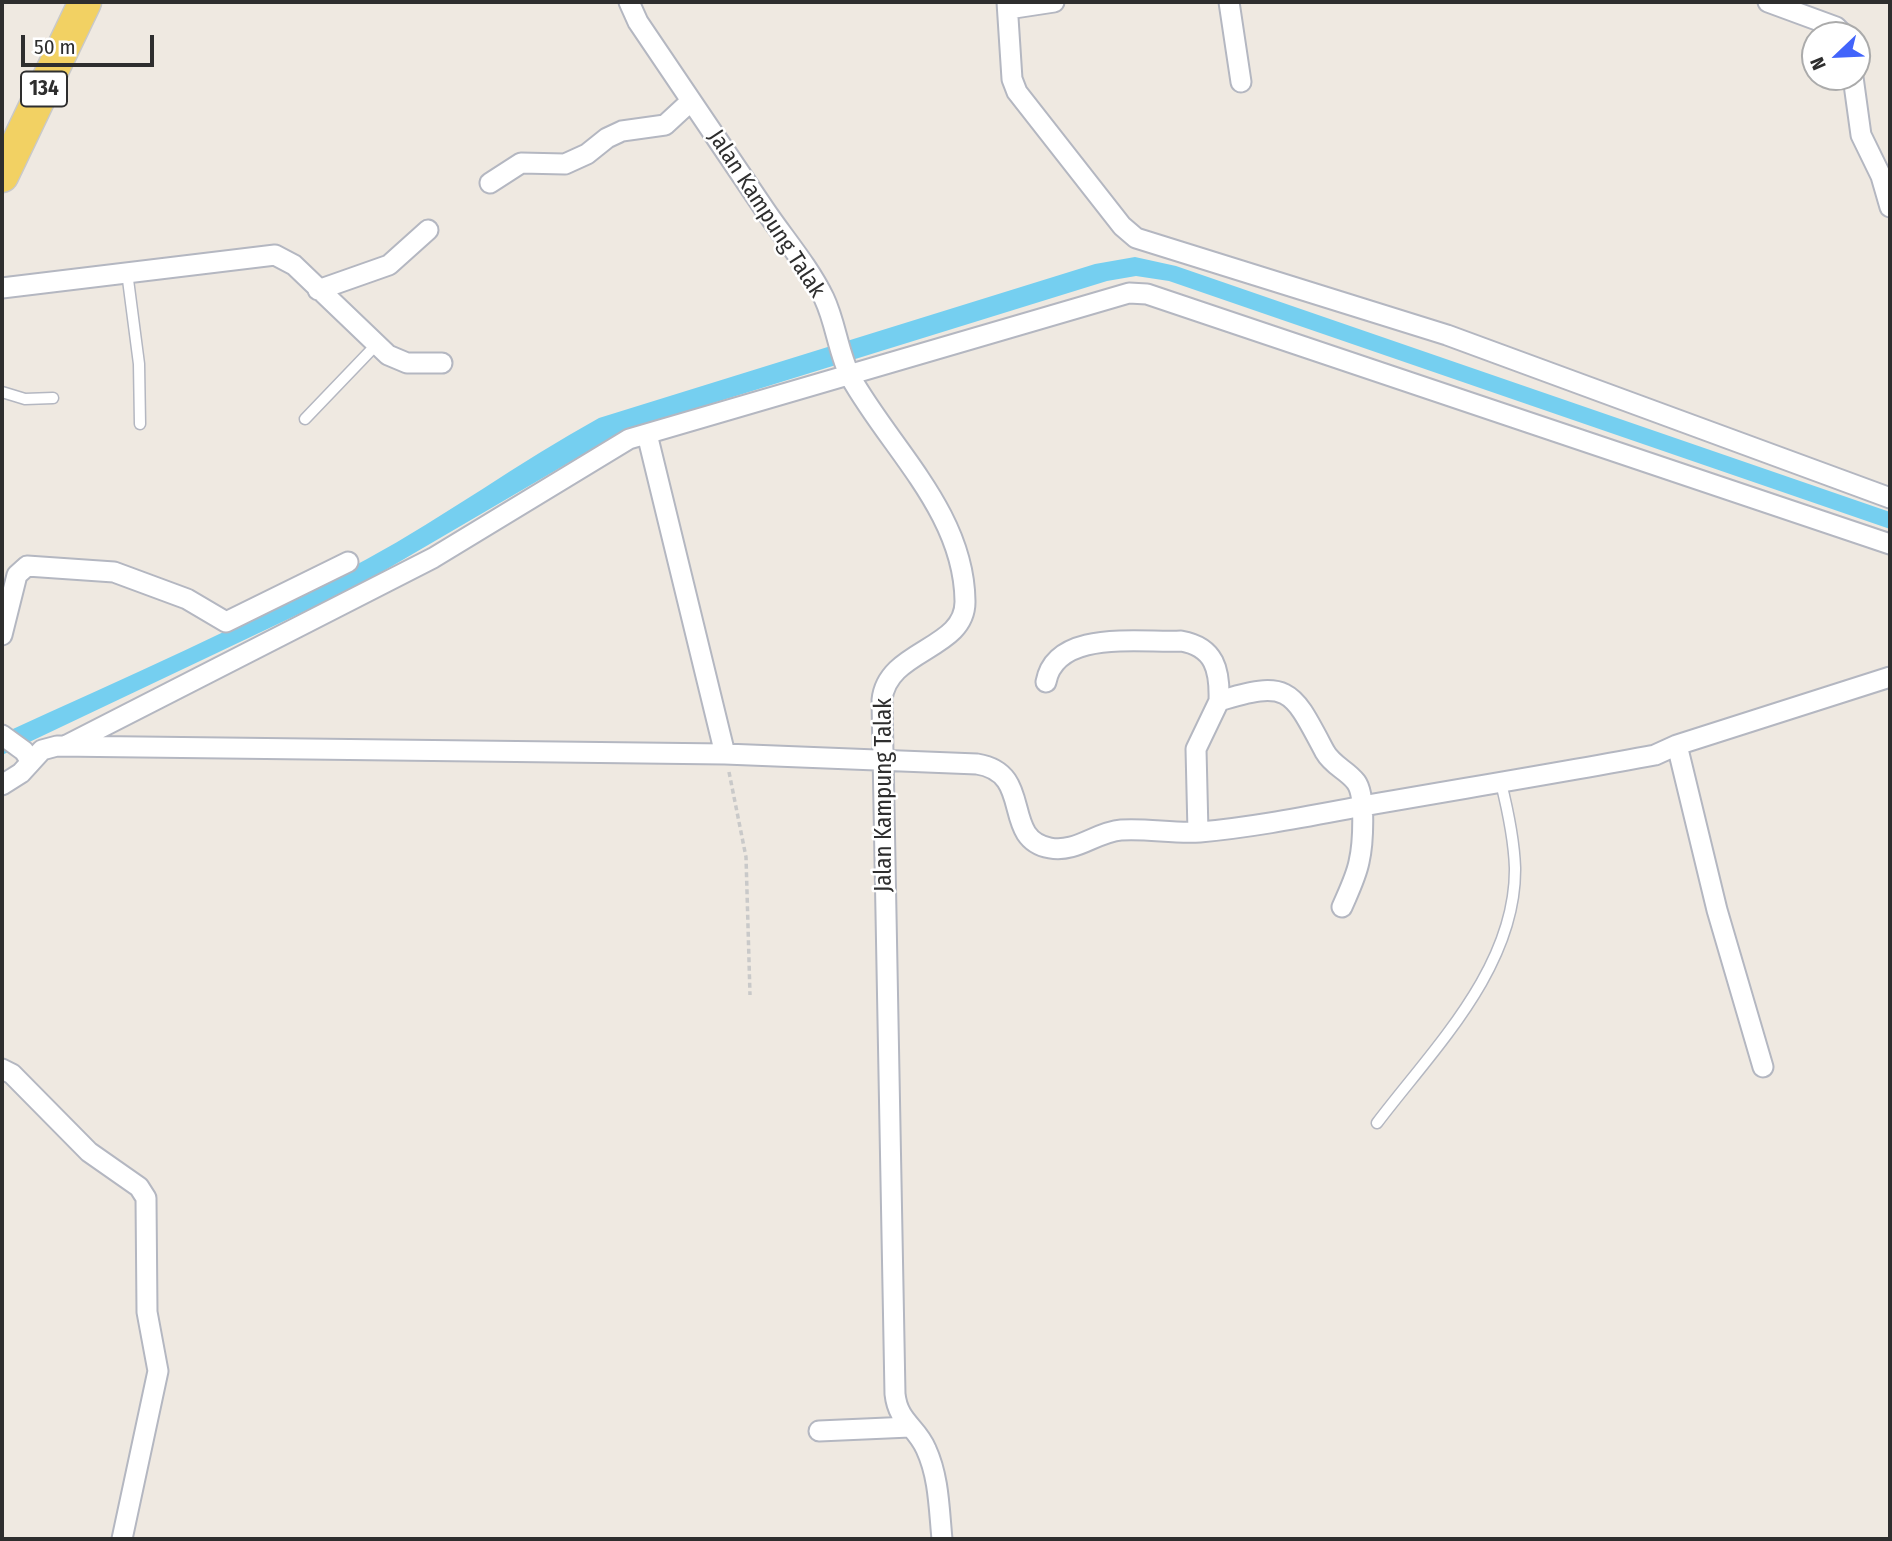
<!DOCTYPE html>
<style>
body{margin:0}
#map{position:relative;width:1892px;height:1541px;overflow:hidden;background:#efe9e1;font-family:"Fira Sans Condensed",sans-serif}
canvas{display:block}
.frame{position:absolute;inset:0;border:4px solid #2e2e2e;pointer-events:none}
.north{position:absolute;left:1801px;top:21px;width:70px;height:70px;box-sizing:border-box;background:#fff;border:2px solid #ababab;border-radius:50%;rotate:247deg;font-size:19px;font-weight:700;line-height:28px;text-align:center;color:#2e2e2e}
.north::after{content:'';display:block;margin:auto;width:24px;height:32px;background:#4264fb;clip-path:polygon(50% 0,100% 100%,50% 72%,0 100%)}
.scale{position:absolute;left:21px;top:35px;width:133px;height:32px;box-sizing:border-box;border:4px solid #2e2e2e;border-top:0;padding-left:9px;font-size:21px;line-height:24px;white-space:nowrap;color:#2e2e2e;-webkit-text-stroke:5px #fff;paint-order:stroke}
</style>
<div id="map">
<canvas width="1892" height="1541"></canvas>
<div class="frame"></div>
<div class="north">N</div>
<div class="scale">50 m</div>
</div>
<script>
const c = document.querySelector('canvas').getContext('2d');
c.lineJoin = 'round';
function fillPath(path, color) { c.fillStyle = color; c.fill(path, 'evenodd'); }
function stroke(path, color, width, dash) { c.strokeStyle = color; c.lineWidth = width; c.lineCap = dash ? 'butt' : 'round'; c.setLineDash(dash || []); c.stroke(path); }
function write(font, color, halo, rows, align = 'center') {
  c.font = font + ' "Fira Sans Condensed",sans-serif'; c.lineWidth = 5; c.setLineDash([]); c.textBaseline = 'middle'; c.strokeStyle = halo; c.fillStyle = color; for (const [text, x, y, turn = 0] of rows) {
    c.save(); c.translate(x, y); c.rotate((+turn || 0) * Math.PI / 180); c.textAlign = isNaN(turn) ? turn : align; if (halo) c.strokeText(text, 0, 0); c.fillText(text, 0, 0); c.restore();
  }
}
fillPath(new Path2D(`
 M1135 257 1176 266 1890 512V529L1169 281 1136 276 1107 281 623 431 358 586 2 755V734C124 678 248 624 367 559 446 516 519 462 599 418L1095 264Z`), '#75cff0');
const service = new Path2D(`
 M127 272 139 364 140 424
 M2 392 25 399 53 398
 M305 419 375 346
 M1377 1123C1433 1049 1516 968 1515 868 1514 838 1508 811 1501 783`);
const minor = new Path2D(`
 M629 2 638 22C680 84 722 147 765 210 784 238 809 267 824 298 836 323 838 353 851 378 891 449 964 513 965 601 966 650 887 649 882 700L895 1394C898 1422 916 1426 926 1449 939 1477 939 1509 942 1539
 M1007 2 1012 79 1017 92 1122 226 1136 238 1447 335 1890 498
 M1229 2 1241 82
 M1768 2 1836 27 1844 35
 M1008 9 1054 2
 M1853 77 1861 135 1881 176 1890 207
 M490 183 521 163 565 164 587 154 607 138 622 131 665 125 691 101
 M2 288 275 255 294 265 388 355 407 363H442
 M318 290 389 265 428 230
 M647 434 725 754
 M2 635 17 575 27 566 114 572 187 599 226 622 348 562
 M1046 682C1056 629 1139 643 1181 641 1215 647 1220 670 1219 701
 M2 735 24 751 31 762
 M1677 745 1717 910 1763 1067
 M65 746 433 558 629 439 1129 293 1147 294 1890 544
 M2 785 21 773 42 750 57 746 725 754 977 764C1035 773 1000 839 1050 848 1076 853 1096 832 1121 830 1147 828 1174 834 1200 832 1255 827 1309 816 1363 806 1460 789 1558 773 1655 755L1677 745 1890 677
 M1198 832 1196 749 1219 701C1290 679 1292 690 1325 752 1333 766 1347 770 1356 782 1366 795 1363 845 1359 862 1356 877 1348 893 1342 907
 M2 1069 12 1074 89 1152 139 1187 146 1198 147 1312 158 1371 122 1539
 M819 1431 910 1427`);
const primary = new Path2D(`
 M2 176 85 2`);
stroke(service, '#b4b7c1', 13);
stroke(minor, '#b4b7c1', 23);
stroke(primary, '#c9c9c9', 35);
stroke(new Path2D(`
 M729 772 746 857 750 995`), '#c9c9c9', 3.5, [5, 3.5]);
stroke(service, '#fff', 10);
stroke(minor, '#fff', 19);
stroke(primary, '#f2d163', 32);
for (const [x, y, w] of [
 [44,89,46]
]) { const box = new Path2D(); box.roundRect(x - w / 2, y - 17.5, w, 35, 5); c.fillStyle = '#fff'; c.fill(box); stroke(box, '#2e2e2e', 2); }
write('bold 21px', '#2e2e2e', null, [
 ["134",44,89]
]);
write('23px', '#2e2e2e', '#fff', [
 ["Jalan Kampung Talak",766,214,57],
 ["Jalan Kampung Talak",885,795,-90]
]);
</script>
